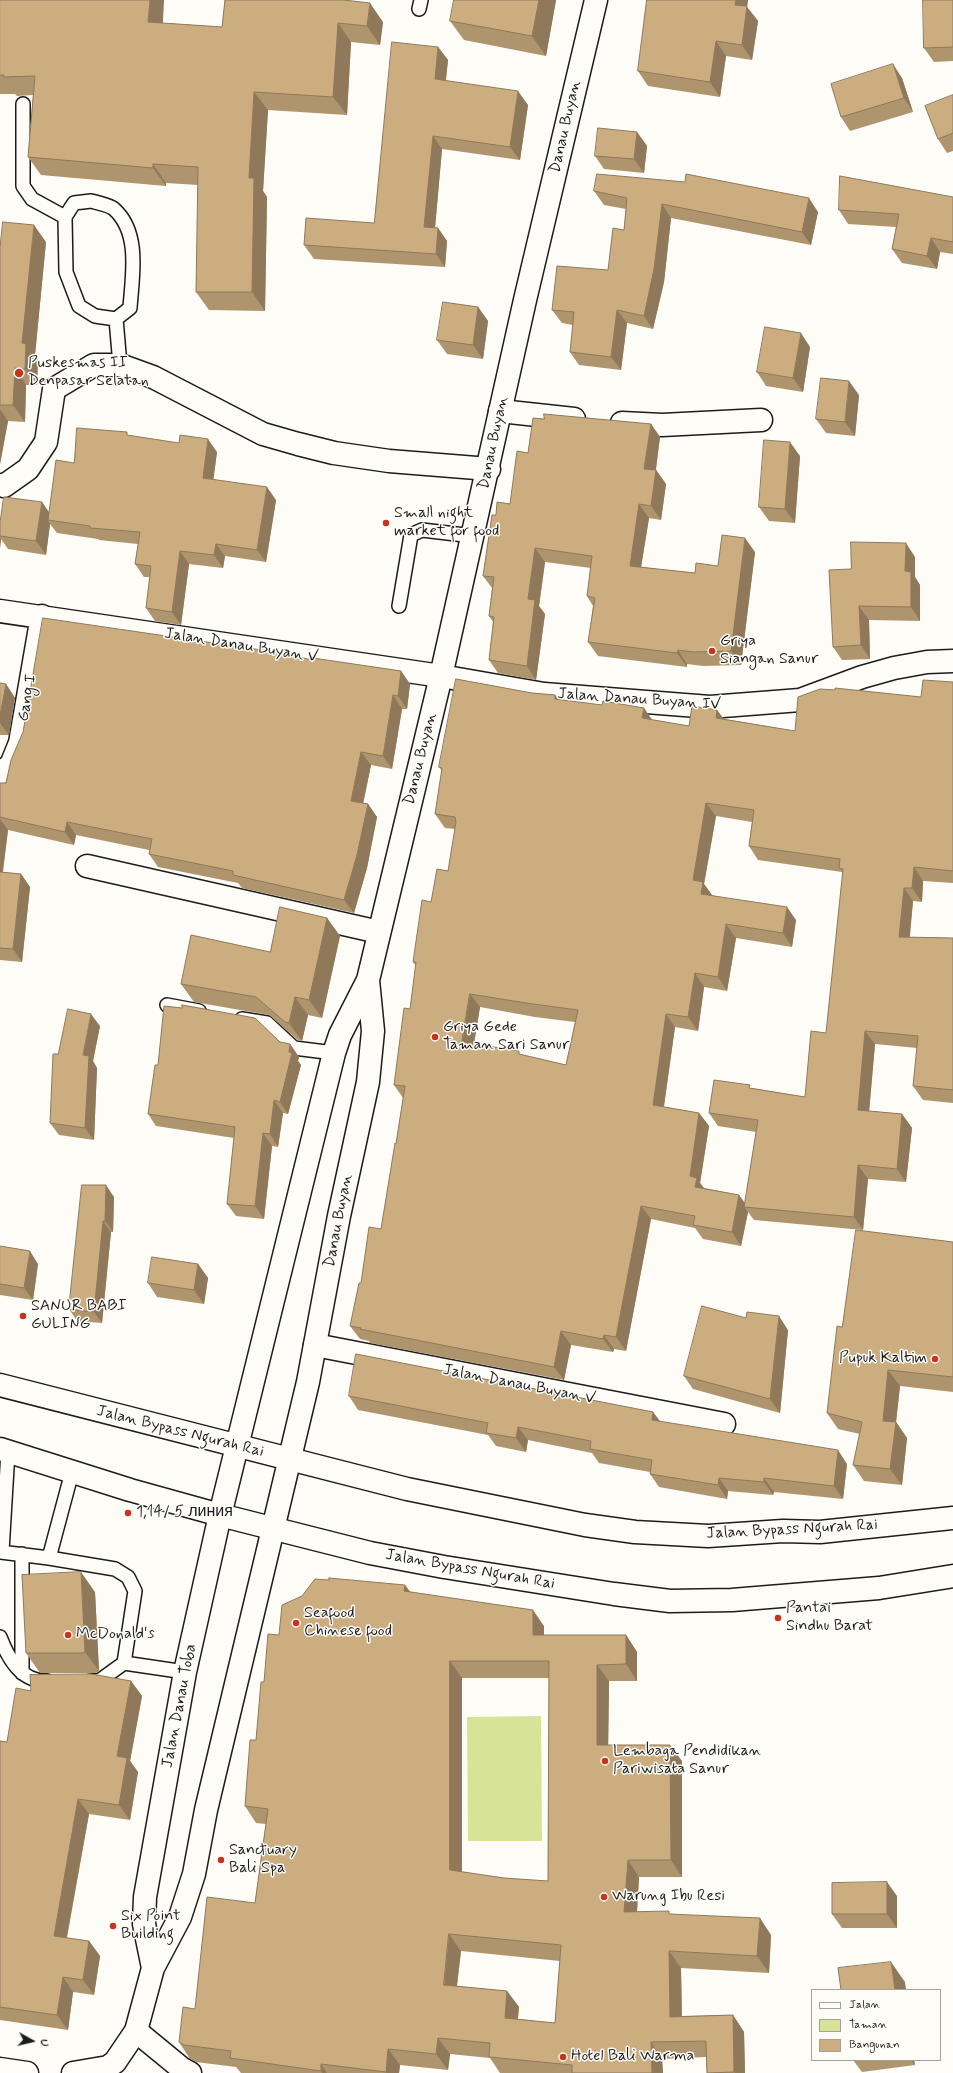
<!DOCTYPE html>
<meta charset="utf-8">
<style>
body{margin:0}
#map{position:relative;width:953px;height:2073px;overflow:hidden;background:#fdfcf7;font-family:Mynerve,sans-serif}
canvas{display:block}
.legend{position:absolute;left:811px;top:1989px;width:130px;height:72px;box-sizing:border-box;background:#fdfcf7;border:1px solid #a3a29f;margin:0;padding:5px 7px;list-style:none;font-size:12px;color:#1c1c1c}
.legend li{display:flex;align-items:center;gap:8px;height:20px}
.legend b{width:20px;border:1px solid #a3a29f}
.north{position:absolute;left:12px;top:2021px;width:40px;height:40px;-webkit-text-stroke:3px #fdfcf7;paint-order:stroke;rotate:98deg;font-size:11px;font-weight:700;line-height:16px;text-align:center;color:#1c1c1c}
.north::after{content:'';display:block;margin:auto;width:14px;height:18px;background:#1c1c1c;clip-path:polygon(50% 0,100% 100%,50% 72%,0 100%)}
</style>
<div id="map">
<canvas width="953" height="2073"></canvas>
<ul class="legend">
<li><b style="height:5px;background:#fdfcf7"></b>Jalan</li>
<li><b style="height:11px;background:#d7e497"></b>Taman</li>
<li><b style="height:11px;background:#ccad80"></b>Bangunan</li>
</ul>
<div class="north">U</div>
</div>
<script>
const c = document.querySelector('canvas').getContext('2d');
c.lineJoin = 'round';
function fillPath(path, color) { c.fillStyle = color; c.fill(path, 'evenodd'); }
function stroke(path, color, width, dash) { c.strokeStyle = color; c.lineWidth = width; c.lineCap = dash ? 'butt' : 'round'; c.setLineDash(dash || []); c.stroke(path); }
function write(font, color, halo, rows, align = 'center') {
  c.font = font + ' Mynerve,sans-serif'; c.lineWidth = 3; c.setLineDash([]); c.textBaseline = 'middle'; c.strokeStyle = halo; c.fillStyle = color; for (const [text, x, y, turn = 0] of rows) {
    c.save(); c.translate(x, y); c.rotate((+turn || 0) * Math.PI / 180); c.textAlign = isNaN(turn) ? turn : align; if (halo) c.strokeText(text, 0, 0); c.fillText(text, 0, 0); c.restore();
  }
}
fillPath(new Path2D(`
 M541 1716 542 1841H468L467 1717Z`), '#d7e497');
const service = new Path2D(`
 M419 9 421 0
 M23 104V186L32 199 65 217
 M91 201C98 203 109 205 114 209 141 233 132 277 130 308L116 319 95 316 79 306 66 272 65 217 74 203Z
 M116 319 120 365
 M399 606 411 535 422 530 473 536
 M167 1005 199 1011
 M242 1019 267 1023 294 1048 334 1053
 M2 1551 8 1451
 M0 1552 49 1558 115 1569 128 1577 135 1591 124 1663
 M49 1558 72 1472
 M0 1637C8 1658 21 1682 47 1681
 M22 1673V1554
 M91 1681H99L124 1663 185 1672`);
const minor = new Path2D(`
 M500 411 574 419
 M622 423 662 425 761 420
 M0 485 4 486 28 469 46 442 54 389 94 365H120L153 377 263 434 298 444 334 453 389 461 489 469
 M0 611 441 676 544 694 710 707 800 700 862 677 894 668 927 662 953 661
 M0 773 11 765 20 743 42 616
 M87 866 379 932
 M315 1345 724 1424
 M136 2031 181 2068 190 2073`);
const tertiary = new Path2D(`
 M153 1968 144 1924 145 1897 185 1672 220 1515 334 1053 340 1035 368 980 441 676 525 300 596 0
 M0 2069 27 2073
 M73 2073 108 2067 115 2062 136 2031 153 1968 180 1917 194 1874 206 1810 308 1382 339 1216 368 1082 373 1031 368 980`);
const trunk = new Path2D(`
 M0 1385 407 1489 585 1525 635 1532 708 1536 783 1531 820 1532 953 1518
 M0 1449 130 1490 220 1515 370 1553 444 1567 614 1594 670 1601 732 1600 879 1588 953 1576`);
stroke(service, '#1c1c1c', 16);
stroke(minor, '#1c1c1c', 25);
stroke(tertiary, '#1c1c1c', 25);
stroke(trunk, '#1c1c1c', 25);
stroke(service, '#fdfcf7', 13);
stroke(minor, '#fdfcf7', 22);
stroke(tertiary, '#fdfcf7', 22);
stroke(trunk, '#fdfcf7', 22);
fillPath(new Path2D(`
 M0 0 163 23 222 27 225 0 383 22 380 45 351 42 347 115 268 110 263 191 267 197 265 311 209 310 196 292 198 185 166 183V186L41 175 28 157 33 95 17 96 15 94H0Z
 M556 0 546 56 464 40 450 21Z
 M647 0H748L747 7 758 21 752 60 726 56 720 97 648 86 638 71Z
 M953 0V61L934 62 924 48Z
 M438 47 448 60 446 81 528 105 520 160 442 149 435 227 438 228 447 241 445 267 314 259 304 245 374 223Z
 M902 78 913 112 850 131 841 117Z
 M953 95V151L947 153 938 139Z
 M637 132 647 146 644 173 604 169 595 156Z
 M594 191 818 212 811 245 671 218 664 282 653 329 627 323 621 370 579 365 570 352 573 325 562 323 552 310 608 270 624 230 626 209 604 205Z
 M953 197V254L940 252 937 269 902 263 892 249 896 227 848 224 839 210Z
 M46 242 35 355 38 360 37 385H26L25 422 8 421 0 464V248Z
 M478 307 488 321 483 359 447 354 437 340Z
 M810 347 803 392 766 386 757 372Z
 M859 395 855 436 826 433 816 419Z
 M544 419 651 424 660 437 656 470 666 484 661 520 649 518 641 567 695 573 718 566 755 552 741 665 703 666 687 664V667L598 656 588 642 593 606 587 596 591 568 545 562 539 606 545 614 536 680 498 673 489 660 493 622 489 616 492 588 483 576 496 515 510 504 528 453Z
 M130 436 217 452 213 479 276 500 266 562 225 556 223 568 189 564 181 625 155 621 146 608 150 577H144L135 564 138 544 99 540 98 539 57 533 50 524 46 555 8 549 1 539 0 548V523L42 502 49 512 74 463Z
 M800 456 795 523 769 521 759 507Z
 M915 557V577L920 585V621L869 620 870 659 842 660 833 647 851 569Z
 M312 660 401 671 410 684 407 709H402L392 769 371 765 363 803 368 804 377 817 367 868 354 913 242 888 238 883 158 867 149 854V850L76 835 74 845 8 830 3 872 21 874 30 887 22 962 0 960V783H6Z
 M953 682V883L923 881 922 902 913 901 910 937 953 938V1103L923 1100 913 1086 917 1048 875 1044 869 1111 902 1114 912 1128 906 1182 868 1179 863 1230 754 1220 748 1212 741 1246 703 1239 695 1228 651 1219 626 1351 614 1349 613 1352 571 1345 564 1380 370 1343 369 1341 360 1339 350 1326 361 1283 381 1229 396 1144 403 1098 394 1085 410 1009 416 966 413 962 431 902 448 871 455 829 445 828 435 814 442 771 439 767 532 693 555 695 559 699 652 720 689 726 717 710 724 719 795 731 921 697ZM716 816 752 822 749 846 758 860 842 872 843 873 826 1033 805 1097 752 1088 709 1113 718 1126 756 1132 745 1203 739 1195 704 1188 700 1183 709 1126 699 1113 664 1107 675 1027 698 1031 704 987 727 991 736 938 792 947 796 920 712 895 704 884ZM480 1007 535 1017 575 1022 566 1065 474 1044Z
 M0 683 6 684 15 698 9 735H0Z
 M327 918 340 936 322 1018 308 1015 302 1041 298 1040 269 1015 194 1002 181 984 270 952Z
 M100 1026 93 1061 97 1068 94 1140 59 1135 50 1123Z
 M280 1042 290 1044 299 1057 298 1061 301 1065 288 1114 283 1113 278 1147 272 1146 264 1219 236 1216 227 1204 234 1138 156 1126 148 1114 158 1065Z
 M82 1185 114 1197 113 1232H111L102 1323 77 1321 69 1309Z
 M953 1242V1392L900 1386 896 1422 907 1438 902 1485 864 1481 853 1465 860 1434 838 1429 827 1413 842 1327Z
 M0 1246 38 1264 33 1300 0 1295Z
 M198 1264 208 1278 204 1304 157 1297 148 1283Z
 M788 1330 780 1413 693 1389 684 1376Z
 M349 1396 653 1412 660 1422 847 1464 843 1499 774 1492 773 1495 728 1491 727 1499 659 1487 650 1474V1472L599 1463 592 1453 528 1440 526 1452 496 1446 488 1435 358 1410Z
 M405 1585 410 1592 544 1626V1635H626L637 1652V1681H609L608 1745 682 1761V1877H639L637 1912 671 1914 771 1935 769 1973 681 1968 682 2016 733 2015 744 2032 745 2073H707L706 2057 662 2059 663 2073H500L490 2058 450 2054 448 2070 400 2065 399 2073H241L236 2067 196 2062 190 2059 179 2042 195 2009 255 1903 266 1824 256 1823 245 1806 256 1740 264 1682 279 1635ZM462 1678H549L548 1881 504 1878 462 1872ZM461 1951 560 1961 555 2023 518 2019 519 2007 507 1991 457 1986Z
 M95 1592 99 1671 96 1673H40L26 1653Z
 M131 1681 142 1696 130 1761 138 1772 130 1820 89 1814 67 1938 89 1941 100 1956 94 1995 73 1992 68 2030 0 2020V1741L7 1742 31 1691Z
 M897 1896V1928H842L832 1914Z
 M853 2060H914L915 2065 862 2072Z`), '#af956e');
fillPath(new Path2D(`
 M150 0H164L162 41 148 22Z
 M539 0H556L546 56 532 36Z
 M736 0H748L747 7 758 21 752 60 742 45 735 5Z
 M370 3 383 22 380 45 367 26Z
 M338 23 351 42 347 115 333 97Z
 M716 41 726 56 720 97 710 82Z
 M438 47 448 60 444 93 435 79Z
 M893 64 902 78 913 112 904 98Z
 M518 91 528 105 520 160 510 147Z
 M254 92 268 110 263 191 267 197 265 311 252 292 249 178Z
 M637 132 647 146 644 173 634 159Z
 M433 136 442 149 434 240 424 227Z
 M153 164 166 183V186L153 168Z
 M809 198 818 212 811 245 802 232Z
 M662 204 671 218 664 282 653 329 644 316Z
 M34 225 46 242 35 355 38 360 37 385 25 369 22 343Z
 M438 228 447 241 445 267 436 254Z
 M931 238 940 252 937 269 927 256Z
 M478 307 488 321 483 359 473 345Z
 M617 310 627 323 621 370 611 357Z
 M801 333 810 347 803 392 793 378Z
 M15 368 26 385 25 422 13 405Z
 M849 381 859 395 855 436 845 422Z
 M0 409 8 421 0 464Z
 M651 424 660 437 654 482 644 469Z
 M208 439 217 452 212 491 203 478Z
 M790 442 800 456 795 523 785 509Z
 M656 470 666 484 661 520 651 506Z
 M267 487 276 500 266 562 257 550Z
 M42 502 51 516 48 520 50 524 46 555 36 541Z
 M639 504 649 518 639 580 630 566Z
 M0 538 1 539 0 548Z
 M745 538 755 552 741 665 731 651Z
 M906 543 915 557V577L920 585V621L911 607 905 571Z
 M216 544 225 556 223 568 214 555Z
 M535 548 545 562 539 606 545 614 536 680 527 666 528 599Z
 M180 551 189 564 181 625 172 612Z
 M859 606 869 620 870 659 861 645Z
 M678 650 687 664V667L677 653Z
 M401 671 410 684 407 709 398 696Z
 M6 684 15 698 9 735 0 723V716Z
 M393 695 402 709 392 769 383 756Z
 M555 695 565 708 555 699Z
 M644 708 653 721 642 718Z
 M717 710 727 724 716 718Z
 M361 752 371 765 361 814 351 801Z
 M706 803 716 816 704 884 712 895 701 894 693 880Z
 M368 804 377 817 367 868 354 913 344 900Z
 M0 819 8 830 1 884 0 882Z
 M67 822 76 835 74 845 65 832Z
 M914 867 923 881 922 902 912 888Z
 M21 874 30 887 22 962 13 949Z
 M904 888 913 901 908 951 899 937Z
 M787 907 796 920 792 947 783 933Z
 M327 918 340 936 322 1018 309 1000Z
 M726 924 736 938 727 991 718 977Z
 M695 973 704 987 698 1031 688 1017Z
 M470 994 480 1007 472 1055 462 1042Z
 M295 997 308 1015 302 1041 289 1023Z
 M91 1014 100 1026 93 1061 97 1068 94 1140 85 1128 83 1055Z
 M666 1014 675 1027 662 1119 653 1105Z
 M865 1031 875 1044 868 1124 858 1110Z
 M290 1044 299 1057 298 1061 301 1065 288 1114 280 1102Z
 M274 1100 283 1113 278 1147 270 1134Z
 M699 1113 709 1126 700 1183 706 1191 695 1187 690 1176Z
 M902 1114 912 1128 906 1182 897 1169Z
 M263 1133 272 1146 264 1219 255 1206Z
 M858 1165 868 1179 863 1230 854 1217Z
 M106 1185 114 1197 113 1232 105 1221Z
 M739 1195 747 1207H744L748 1212 741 1246 732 1232Z
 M641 1206 651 1219 626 1351 616 1337Z
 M103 1221 111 1232 102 1323 94 1312Z
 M30 1251 38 1264 33 1300 24 1288Z
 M198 1264 208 1278 204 1304 194 1290Z
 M779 1316 788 1330 780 1413 770 1399Z
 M561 1331 571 1345 564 1380 554 1367Z
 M604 1335 614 1349 613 1352 603 1339Z
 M888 1370 900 1386 896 1422 907 1438 902 1485 890 1469 883 1421Z
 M653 1412 663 1425 652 1420Z
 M518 1427 528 1440 526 1452 516 1438Z
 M838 1450 847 1464 843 1499 834 1486Z
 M719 1478 728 1491 727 1499 718 1485Z
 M764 1478 774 1492 773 1495 764 1482Z
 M81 1572 95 1592 99 1671 85 1652Z
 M405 1585 417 1601 404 1591Z
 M533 1610 544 1626V1652L533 1635Z
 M626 1635 637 1652V1681L626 1664Z
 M450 1661 462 1678V1887L450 1870Z
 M597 1665 609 1681 608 1762 597 1745Z
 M131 1681 142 1696 130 1761 138 1772 130 1820 119 1805 117 1756Z
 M670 1745 682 1761V1877L671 1860Z
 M78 1799 89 1814 64 1951 54 1936Z
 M628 1860 639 1877 636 1928 624 1912Z
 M887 1882 897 1896V1928L887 1914Z
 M760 1918 771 1935 769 1973 757 1956Z
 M449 1934 461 1951 455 2001 444 1985Z
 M89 1941 100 1956 94 1995 83 1980Z
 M669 1951 681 1968 682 2033 670 2017Z
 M891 1962 905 1982 906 1990H895Z
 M63 1977 73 1992 68 2030 57 2015Z
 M507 1991 519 2007 516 2035 505 2018Z
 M733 2015 744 2032 745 2073H735L734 2072Z
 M438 2038 450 2054 448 2070 436 2054Z
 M651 2042 662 2059 663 2073H652Z
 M388 2049 400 2065 399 2073H386V2072Z
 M911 2060H914L915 2065Z
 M321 2064 327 2073H322L321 2071Z`), '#8f795a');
const building = new Path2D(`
 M0 0H150L148 22 222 27 225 0H344L370 3 367 26 338 23 333 97 254 92 249 178H254L252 292H196L198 167 153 164V168L28 157 35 76 4 77V75H0Z
 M454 0H539L532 36 450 21Z
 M647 0H736L735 5 747 6 742 45 716 41 710 82 638 71Z
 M923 0H953V47L924 48Z
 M392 42 438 47 435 79 518 91 510 147 433 136 424 227 438 228 436 254 304 245 306 218 374 223Z
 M893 64 904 98 841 117 831 84Z
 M953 95V133L938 139 925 106Z
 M598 128 637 132 634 159 595 156Z
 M597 174 685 182 686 174 809 198 802 232 662 204 654 269 644 316 617 310 611 357 570 352 574 312 552 310 557 266 608 270 613 228 624 230 627 198 594 191Z
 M840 176 953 197V242L931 238 927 256 892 249 899 214 839 210Z
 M3 222 34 225 22 343 26 344 25 369 15 368 13 405H0V248Z
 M443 302 478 307 473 345 437 340Z
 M765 327 801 333 793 378 757 372Z
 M821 378 849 381 845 422 816 419Z
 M544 414 651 424 644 469 656 470 651 506 639 504 630 566 695 573 696 563 718 566 722 535 745 538 731 651 693 652 678 650 677 653 588 642 595 598 587 596 592 556 535 548 528 599 535 600 527 666 489 660 494 617 489 616 494 577 483 576 492 515H496L497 502 510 504 517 451 528 453 533 418 544 419Z
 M77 428 127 432V435L179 443 180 435 208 439 203 478 267 487 257 550 216 544 214 555 180 551 172 612 146 608 151 566 135 564 140 532 90 528V526L48 520 56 460 74 463Z
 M764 440 790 442 785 509 759 507Z
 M4 497 42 502 36 541 0 536V523Z
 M851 542 906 543 905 571 911 572V607L859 606 861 645 833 647 829 570 851 569Z
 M43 618 282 653 312 660 313 658 401 671 398 696 393 695 383 756 361 752 351 801 368 804 357 855 344 900 233 875V871L149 854 152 839 67 822 65 832 0 817V783H6L11 760 23 732Z
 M456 679 532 693 555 695V699L602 705 603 701 644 708 642 718 689 726 692 706 717 710 716 718 795 731 798 697 820 689 835 690V688L921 697 923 680 953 682V871L914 867 912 888H904L899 937 953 938V1090L913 1086 918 1036 865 1031 858 1110 902 1114 897 1169 858 1165 854 1217 744 1207 758 1120 709 1113 714 1080 750 1085 749 1088 805 1097 811 1031 826 1033 843 869 839 868 840 859 749 846 754 810 706 803 693 880 703 882 701 894 787 907 783 933 726 924 718 977 695 973 688 1017 666 1014 653 1105 699 1113 690 1176 697 1178 695 1187 739 1195 732 1232 693 1225 695 1216 641 1206 616 1337 604 1335 603 1339 561 1331 554 1367 360 1329 361 1328 350 1326 359 1283H361L369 1227 381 1229 395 1143 396 1144 405 1086 394 1085 404 1008 410 1009 416 962H413L422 900 431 902 437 869 448 871 456 822 455 817 435 814 442 768 439 767ZM470 994 526 1003 578 1010 566 1065 519 1054V1051L462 1042Z
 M0 683 6 684 0 716Z
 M0 872 21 874 13 949 0 948Z
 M280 907 327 918 309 1000 295 997 289 1023 285 1022 256 997 181 984 191 935 270 952Z
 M182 1005 255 1018 280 1042 290 1044 289 1052 292 1053 280 1102 274 1100 270 1134 263 1133 255 1206 227 1204 235 1127 148 1114 155 1065H158L164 1006 182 1008Z
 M68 1009 91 1014 83 1055 89 1056 85 1128 50 1123 53 1054H58Z
 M82 1185H106L105 1221H103L94 1312 69 1309Z
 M856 1230 953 1242V1377L888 1370 883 1421 896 1422 890 1469 853 1465 862 1422 827 1413 837 1326 842 1327Z
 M0 1246 30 1251 24 1288 0 1284Z
 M152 1257 198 1264 194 1290 148 1283Z
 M702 1306 746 1318 747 1312 779 1316 770 1399 684 1376Z
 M356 1354 653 1412 652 1420 838 1450 834 1486 764 1478V1482L719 1478 718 1485 650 1474 652 1460 590 1449 591 1441 518 1427 516 1438 486 1433 488 1423 349 1396Z
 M81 1572 85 1652 83 1653H26L22 1575Z
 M329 1578 405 1585 404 1591 533 1610V1635H626V1664L597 1665V1745H670L671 1860H628L624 1912 669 1911V1914L760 1918 757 1956 669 1951 670 2017 733 2015 734 2072 707 2073 706 2041 651 2042 652 2073H572V2065L489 2057 490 2043 438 2038 436 2054 388 2049 386 2072 321 2064V2071L230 2058 231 2051 184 2045 179 2042 183 2007 195 2009 207 1897 255 1903 268 1809 245 1806 250 1740H256L261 1682H264L268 1634 279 1635 282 1605 302 1596 315 1579 329 1580ZM450 1661H549L548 1881 504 1878 450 1870ZM449 1934 561 1945 555 2023 505 2018 507 1991 444 1985Z
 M91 1674 131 1681 117 1756 127 1758 119 1805 78 1799 54 1936 89 1941 83 1980 63 1977 57 2015 0 2007V1741L7 1742 16 1688 31 1691 30 1675Z
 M887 1882V1914H832V1883Z
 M891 1962 895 1990H841L838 1968Z`);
fillPath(building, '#ccad80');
stroke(building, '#8f795a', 1);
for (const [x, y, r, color] of [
 [19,373,5,"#c8321e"],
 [386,523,4,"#c8321e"],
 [712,651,4,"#c8321e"],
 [435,1037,4,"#c8321e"],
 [23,1316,4,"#c8321e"],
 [935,1359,4,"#c8321e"],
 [128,1513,4,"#c8321e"],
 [778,1618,4,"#c8321e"],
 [296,1623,4,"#c8321e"],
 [68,1635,4,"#c8321e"],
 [605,1761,4,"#c8321e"],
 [221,1860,4,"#c8321e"],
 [604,1897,4,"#c8321e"],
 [113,1926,4,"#c8321e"],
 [563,2057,4,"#c8321e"]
]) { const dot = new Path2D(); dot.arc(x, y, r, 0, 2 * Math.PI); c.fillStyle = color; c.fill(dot); stroke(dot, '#fdfcf7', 1.5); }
write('16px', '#1c1c1c', '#fdfcf7', [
 ["Danau Buyan",566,127,-77],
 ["Danau Buyan",494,443,-78],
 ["Jalan Danau Buyan V",241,646,9],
 ["Gang I",28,698,-80],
 ["Jalan Danau Buyan IV",639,700,4],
 ["Danau Buyan",421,759,-76],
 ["Danau Buyan",339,1221,-79],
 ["Jalan Danau Buyan V",519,1385,11],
 ["Jalan Bypass Ngurah Rai",180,1432,14],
 ["Jalan Bypass Ngurah Rai",792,1530,-3],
 ["Jalan Bypass Ngurah Rai",470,1570,10],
 ["Jalan Danau Toba",180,1706,-79]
]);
write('16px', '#1c1c1c', '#fdfcf7', [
 ["Puskesmas II",28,364],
 ["Denpasar Selatan",28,382],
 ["Small night",394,514],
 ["market for food",394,532],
 ["Griya",720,642],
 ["Siangan Sanur",720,660],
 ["Griya Gede",443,1028],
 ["Taman Sari Sanur",443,1046],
 ["SANUR BABI",31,1307],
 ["GULING",31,1325],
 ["Pupuk Kaltim",927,1359,"right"],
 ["1,14/ 5 линия",136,1513],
 ["Pantai",786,1609],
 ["Sindhu Barat",786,1627],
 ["Seafood",304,1614],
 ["Chinese food",304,1632],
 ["McDonald's",76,1635],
 ["Lembaga Pendidikan",613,1752],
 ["Pariwisata Sanur",613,1770],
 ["Sanctuary",229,1851],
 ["Bali Spa",229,1869],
 ["Warung Ibu Resi",612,1897],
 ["Six Point",121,1917],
 ["Building",121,1935],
 ["Hotel Bali Warma",571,2057]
], 'left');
</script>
